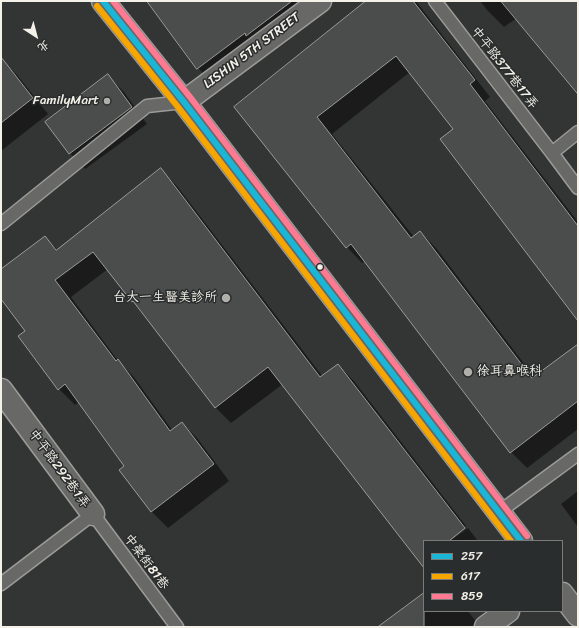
<!DOCTYPE html>
<meta charset="utf-8">
<style>
body{margin:0}
#map{position:relative;width:579px;height:628px;overflow:hidden;background:#333434;font-family:Sriracha,"LXGW WenKai TC",sans-serif}
canvas{display:block}
.frame{position:absolute;inset:0;border:2px solid #f4f1e8;pointer-events:none}
.legend{position:absolute;left:423px;top:540px;width:140px;height:72px;box-sizing:border-box;background:#2a2d2e;border:1px solid #7b7b78;margin:0;padding:5px 7px;list-style:none;font-size:12px;color:#f4f1e8}
.legend li{display:flex;align-items:center;gap:8px;height:20px}
.legend b{width:20px;border:1px solid #7b7b78}
.north{position:absolute;left:16px;top:16px;width:40px;height:40px;-webkit-text-stroke:3px #2a2d2e;paint-order:stroke;rotate:144deg;font-size:11px;font-weight:700;line-height:16px;text-align:center;color:#f4f1e8}
.north::after{content:'';display:block;margin:auto;width:14px;height:18px;background:#f4f1e8;clip-path:polygon(50% 0,100% 100%,50% 72%,0 100%)}
</style>
<div id="map">
<canvas width="579" height="628"></canvas>
<div class="frame"></div>
<ul class="legend">
<li><b style="height:5px;background:#1ab6d8"></b>257</li>
<li><b style="height:5px;background:#f7a600"></b>617</li>
<li><b style="height:5px;background:#fe7a93"></b>859</li>
</ul>
<div class="north">北</div>
</div>
<script>
const c = document.querySelector('canvas').getContext('2d');
c.lineJoin = 'round';
function fillPath(path, color) { c.fillStyle = color; c.fill(path, 'evenodd'); }
function stroke(path, color, width, dash) { c.strokeStyle = color; c.lineWidth = width; c.lineCap = dash ? 'butt' : 'round'; c.setLineDash(dash || []); c.stroke(path); }
function write(font, color, halo, rows, align = 'center') {
  c.font = font + ' Sriracha,"LXGW WenKai TC",sans-serif'; c.lineWidth = 3; c.setLineDash([]); c.textBaseline = 'middle'; c.strokeStyle = halo; c.fillStyle = color; for (const [text, x, y, turn = 0] of rows) {
    c.save(); c.translate(x, y); c.rotate((+turn || 0) * Math.PI / 180); c.textAlign = isNaN(turn) ? turn : align; if (halo) c.strokeText(text, 0, 0); c.fillText(text, 0, 0); c.restore();
  }
}
fillPath(new Path2D(`
 M148 1H328L214 84 198 68Z
 M368 1H416L490 97 485 101 578 222V319L454 129 410 72 332 134 414 237 420 232 436 248 535 378 578 345V429L527 468 511 452 365 261 362 263 347 247 235 107Z
 M480 1H578V93L517 18 504 27 488 11Z
 M2 60 18 76 48 114 1 151V61Z
 M108 76 124 92 147 124 85 169 70 153Z
 M161 170 177 186 323 377 338 365 354 381 466 526 447 541H424V559L283 384 231 423 215 407 142 311 133 301 108 269 71 297 119 362 134 377 172 430 182 423 198 439 229 481 168 528 152 512 120 470 125 467 79 402 75 405 59 389 26 331 1 298V270L45 237 58 250Z
 M578 491V527L561 504Z
 M468 528 478 541H450Z
 M424 594V611H468L480 627H380Z`), '#0007');
const building = new Path2D(`
 M147 1H292L246 36 245 33 197 69Z
 M366 1H413L475 80 470 84 578 226V321L440 139 453 129 396 56 317 117 411 238 420 231 532 378 578 344V401L510 453 351 244 346 248 234 107Z
 M501 1H578V94Z
 M1 57 33 98 1 123Z
 M108 74 132 107 69 154 45 122Z
 M161 168 320 377 338 364 465 528 449 541H424V568L268 367 215 408 133 301 132 302 93 252 55 280 116 361 118 359 170 431 182 422 214 464 151 512 119 470 124 466 65 384 58 390 18 336 25 331 1 299V269L45 236 56 250Z
 M424 593V627H378Z`);
fillPath(building, '#4b4c4c');
stroke(building, '#9b9b99', 1);
const service = new Path2D(`
 M435 1 552 153
 M578 132 552 153 578 188
 M1 224 147 106 184 102
 M499 512 578 454
 M1 584 93 514 177 627`);
const minor = new Path2D(`
 M103 1 184 102 521 541
 M184 102 320 1
 M1 390 93 514
 M562 594 578 615
 M486 627 508 611`);
stroke(service, '#9b9b99', 15);
stroke(minor, '#9b9b99', 25);
stroke(service, '#686866', 12);
stroke(minor, '#686866', 22);
stroke(new Path2D(`
 M103 1 184 102 521 541`), '#1ab6d8', 6);
stroke(new Path2D(`
 M97 6 178 107 511 541`), '#f7a600', 6);
stroke(new Path2D(`
 M113 1 190 97 527 536`), '#fe7a93', 6);
for (const [x, y, r, color] of [
 [107,101,4,"#b0afa9"],
 [320,267,3.5,"#f4f1e8"],
 [226,298,5,"#b0afa9"],
 [468,372,5,"#b0afa9"]
]) { const dot = new Path2D(); dot.arc(x, y, r, 0, 2 * Math.PI); c.fillStyle = color; c.fill(dot); stroke(dot, '#2a2d2e', 1.5); }
write('13px', '#f4f1e8', '#2a2d2e', [
 ["LISHIN 5TH STREET",252,51,-37],
 ["中平路377巷17弄",504,68,52],
 ["中平路292巷1弄",59,469,54],
 ["中榮街81巷",146,562,53]
]);
write('13px', '#f4f1e8', '#2a2d2e', [
 ["FamilyMart",99,101],
 ["台大一生醫美診所",217,298],
 ["徐耳鼻喉科",477,372,"left"]
], 'right');
</script>
